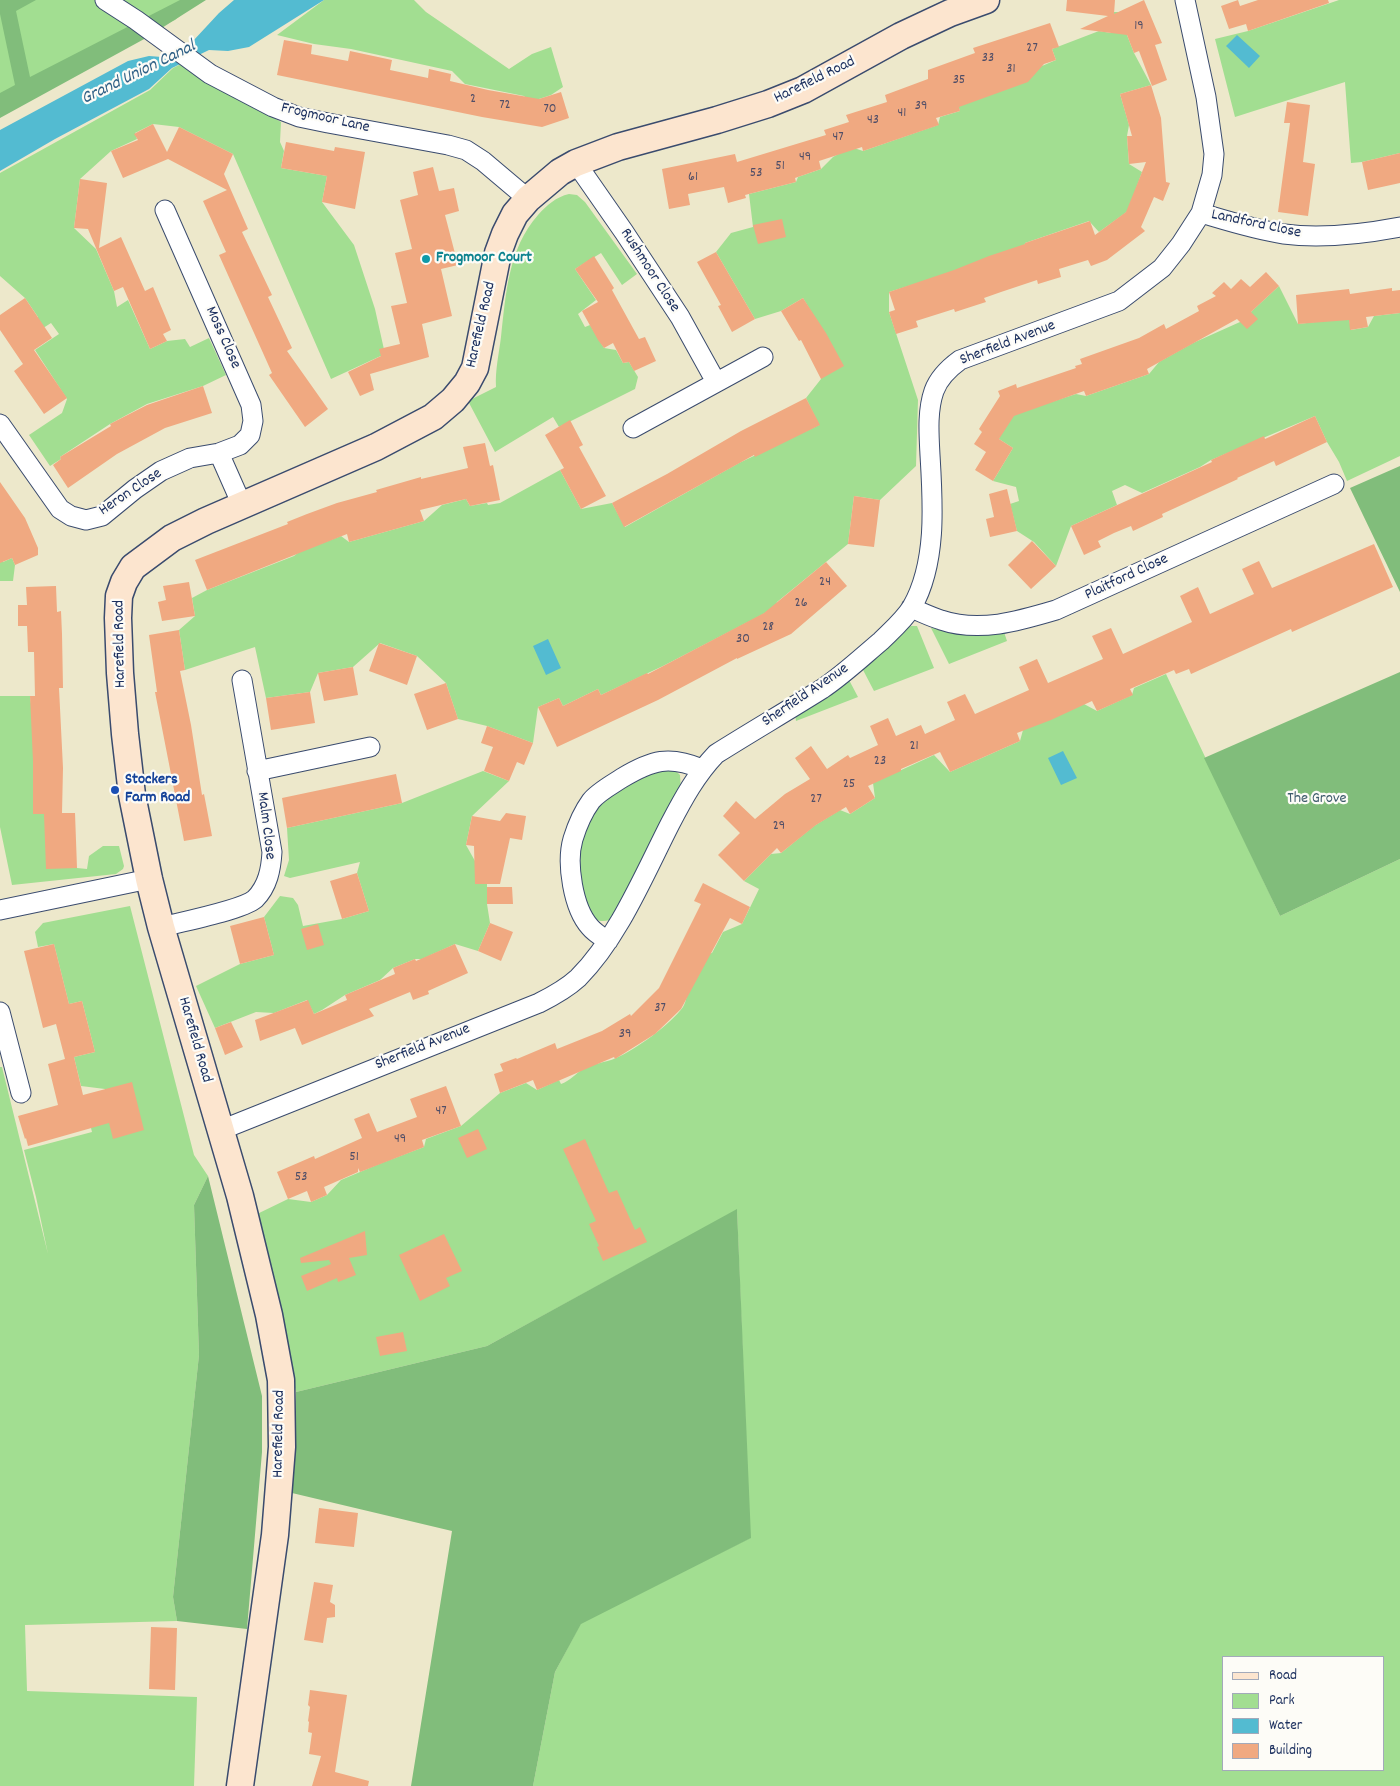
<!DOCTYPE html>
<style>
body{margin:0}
#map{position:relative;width:1400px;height:1786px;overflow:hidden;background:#ede8cb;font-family:Dekko,sans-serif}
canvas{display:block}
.legend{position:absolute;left:1222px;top:1656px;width:162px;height:115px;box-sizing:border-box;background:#fdfcf7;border:1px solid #a3aaba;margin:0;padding:6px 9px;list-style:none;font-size:15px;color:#1b2f5e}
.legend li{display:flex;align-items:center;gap:10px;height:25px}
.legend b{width:25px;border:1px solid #a3aaba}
</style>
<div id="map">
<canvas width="1400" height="1786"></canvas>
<ul class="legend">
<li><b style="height:6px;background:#fce5cf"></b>Road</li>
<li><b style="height:14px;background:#a2de91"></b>Park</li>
<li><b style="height:14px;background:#53bbd1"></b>Water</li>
<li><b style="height:14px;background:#f0a981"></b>Building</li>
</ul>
</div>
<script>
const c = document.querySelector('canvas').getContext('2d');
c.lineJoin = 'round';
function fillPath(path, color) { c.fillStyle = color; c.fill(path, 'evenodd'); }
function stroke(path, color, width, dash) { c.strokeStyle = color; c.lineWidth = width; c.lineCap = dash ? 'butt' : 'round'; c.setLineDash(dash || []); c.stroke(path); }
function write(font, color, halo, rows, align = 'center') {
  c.font = font + ' Dekko,sans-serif'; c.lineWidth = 4.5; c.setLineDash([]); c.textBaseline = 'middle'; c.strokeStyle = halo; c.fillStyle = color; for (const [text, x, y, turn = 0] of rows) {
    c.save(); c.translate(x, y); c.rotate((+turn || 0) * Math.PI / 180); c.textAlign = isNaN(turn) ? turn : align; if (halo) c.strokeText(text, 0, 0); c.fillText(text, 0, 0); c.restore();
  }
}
fillPath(new Path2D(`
 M0 0H199L175 20 87 62 0 109Z
 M324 0H414L426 12 509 69 532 54 551 47 563 87 551 95 530 102 524 96 465 84 452 71 351 49 314 44 277 35Z
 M1339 0H1400V153L1362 162 1351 163 1345 82 1235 117 1215 39 1248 31Z
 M1114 12H1118L1134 53 1151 85 1120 94 1129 125 1127 136 1129 164 1142 172 1128 211 1099 232 1089 221 1025 243 1024 250 889 292V312L918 400 916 466 880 500 854 496 848 544 777 602 775 608 663 666 601 695 598 689 563 706 559 698 538 707 533 743 487 726 458 719 446 683 417 656 380 643 353 667 318 673 310 692 266 698 255 647 185 670 179 630 195 616 192 598 207 590 294 556 299 552 341 536 349 542 424 521 442 505 466 499 470 506 487 503 488 505 500 503 560 470 581 509 612 503 625 527 739 463 819 425 806 398 821 379V328L803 298 781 311 755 319 716 252 731 233 753 227 749 194 796 182 798 177 821 169 833 157 851 147 863 151 938 125 940 117 960 111 957 102 1056 60 1052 49 1099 31 1111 33Z
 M183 63 208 80 281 122 280 142 284 151 281 168 327 176 322 202 354 245 375 309 385 354 331 379 233 154 179 127 153 124 135 133 137 139 111 151 80 179 74 228 96 249 114 291 117 307 128 300 150 349 167 341 185 339 190 347 209 338 226 375 203 386 147 404 110 424 60 457 61 459 50 466 29 435 62 413 67 399 35 350 59 334 51 323 37 332 38 317 25 298 0 276V173L150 90 173 68Z
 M569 194 577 195 585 202 637 274 622 285 601 253 575 269 596 300 578 314 585 327 590 325 604 348 616 350 623 363 629 362 638 377 635 389 559 427 553 417 495 452 468 401 496 387C495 370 499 354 501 337 506 294 508 249 538 215 547 205 556 197 569 194Z
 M1279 286 1298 324 1349 318 1351 330 1368 327 1374 316 1400 313V456L1347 481 1339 462 1327 442 1315 416 1211 460 1200 467 1142 493 1125 485 1112 491 1117 505 1071 526 1056 566 1034 542 1017 531 1010 504 1019 501 1016 487 993 481 1013 448 999 439 1005 411 1048 403 1076 394 1086 396 1149 374 1159 362 1193 343 1240 322Z
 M0 554 3 562 12 558 15 565 13 581H0Z
 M911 626H917L934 668 874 691 862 668 902 631Z
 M931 628 977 632H1004L1007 641 949 664Z
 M1166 674 1280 916 1400 859V1786H533L555 1672 581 1623 750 1538 737 1210 487 1346 296 1392 255 1215 288 1199 311 1202 327 1195 341 1180 379 1164 424 1147 426 1139 461 1126 500 1093 526 1083 537 1090 559 1080 561 1084C570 1081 575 1074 583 1069 593 1063 605 1063 616 1058 635 1050 671 1024 683 1007 690 996 688 971 689 957L712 953 723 932 742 924 759 889 744 881 771 854 781 853 814 826 840 810 850 814 875 798 873 783 934 755 950 772 1020 741 1023 730 1084 704 1097 711 1132 695 1134 688ZM1224 1657H1384V1770H1224Z
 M848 678 858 697 796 721 795 714Z
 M0 696H30L45 814 77 868 87 869 89 856 103 846H119L124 866 123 869 116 874 12 885 0 827Z
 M674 769 680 775 681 790 610 920C605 921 600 922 595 919 577 906 577 842 587 824 602 793 641 773 674 769Z
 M483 771 509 781 472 816 466 845 475 861V884H487V904L490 923 478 951 455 944 422 959H415L393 968 380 980 345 995 322 1010 314 1014 307 1000 274 1013 256 1012 215 1028 196 986 240 964 274 955 264 917 280 896 293 898 298 905 303 926 342 919 369 911 357 873 360 862 290 878 284 876 289 860 287 828 402 803Z
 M130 906 194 1155 208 1176 194 1205 199 1355 173 1597 177 1621 25 1625 27 1691 197 1697 194 1786H0V1067H2L48 1254 36 1197 24 1150 92 1132 88 1116 109 1104 105 1089 81 1086 74 1057 95 1052 82 1001 69 1004 54 944 38 947 35 932 43 923Z`), '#a2de91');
fillPath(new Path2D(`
 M0 0H36L16 11 30 77 180 0H206L146 38 0 118V93L15 85 0 14Z
 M1400 466V592L1350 488Z
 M1400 672V859L1280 916 1204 758Z
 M208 1176 262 1396V1452L247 1629 177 1621 173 1597 199 1355 194 1205Z
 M737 1209 751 1538 581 1624 555 1672 533 1786H411L452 1531 292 1493 296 1392 487 1346Z`), '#81bd7b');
fillPath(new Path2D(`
 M234 0H324L249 47 228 51 209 50 172 68 149 89 55 139 0 171V130L128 61 149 56 162 57 193 41 219 13Z
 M1237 35 1260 56 1249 68 1226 46Z
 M548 639 561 668 546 675 533 646Z
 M1063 751 1077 778 1061 785 1048 758Z`), '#53bbd1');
fillPath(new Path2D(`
 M1067 0H1115L1114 14 1144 0 1162 43 1155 45 1167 80 1152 86 1139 51 1134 53 1127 35 1080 29 1108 16 1066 11Z
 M1238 0 1240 6 1258 0H1328L1329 3 1248 31 1246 24 1229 29 1221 6Z
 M1050 23 1059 47 1052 49 1056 60 1044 64 1028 82 959 107 960 111 936 118 939 125 863 151 862 147 819 161 821 169 795 178 796 182 745 195 746 198 728 203 724 187 688 194 690 205 669 209 662 169 735 154 737 162 826 135 824 130 849 122 846 115 887 102 885 95 928 79V70L975 53 973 48Z
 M284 40 312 45 311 54 348 61 350 51 392 60 390 70 428 78 429 69 451 74 450 81 488 90 539 99 561 92 569 118 542 127 482 117 277 75Z
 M1151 85 1161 118 1166 182 1170 183 1163 201 1154 197 1141 227 1145 231 1107 260 1091 266 1088 260 1059 269 1061 277 1038 284 1037 280 1001 292 984 298 986 302 955 312 954 309 916 321 918 327 896 334 889 312 895 310 889 292 954 270 989 256 1025 244V243L1090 221 1095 235 1126 212 1146 162 1129 164 1127 136H1132L1120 94Z
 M1287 102 1310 105 1303 162 1315 164 1308 216 1278 212 1290 123H1284Z
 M153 124 167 152 179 127 233 154 224 174 248 229 242 232 272 295 268 297 292 348 287 351 328 409 305 427 269 375 272 373 219 255 226 252 203 201 227 190 168 159 123 178 111 151 138 140 134 134Z
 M286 142 334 151 335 147 365 152 355 209 322 202 327 176 281 168Z
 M1400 153V183L1368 190 1362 162Z
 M433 167 439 191 454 188 459 211 445 215 458 265 441 269 452 316 422 324 429 357 370 374 374 390 360 396 348 372 381 356 379 349 400 344 391 306 407 303 395 253 412 249 400 200 418 195 413 172Z
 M80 179 107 183 99 248 121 237 145 291 153 287 171 330 163 334 167 341 150 349 123 287 114 291 88 229 74 228Z
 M782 219 786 237 758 244 753 225Z
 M716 252 755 319 732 332 718 306 721 305 697 262Z
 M594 256 614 288 612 290 639 339 645 337 656 361 634 371 629 362 623 363 613 343 604 348 598 340 582 311 598 302 575 269Z
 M1266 272 1279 286 1251 312 1258 319 1247 329 1237 319 1147 369 1149 374 1086 396 1084 391 1014 416 999 439 1013 448 993 481 975 470 986 452 974 444 982 432 979 429 1000 396 998 391 1016 384 1017 388 1076 368 1075 366 1082 364 1080 359 1139 338 1164 324 1166 329 1199 311 1197 306 1216 296 1212 293 1224 282 1231 289 1241 279 1250 287Z
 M1392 288V291L1400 290V313L1366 317 1368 327 1350 330 1349 320 1298 324 1296 295 1349 289 1350 294Z
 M25 298 52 338 34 350 67 398 44 414 14 371 23 364 0 330V315Z
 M803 298 826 333 844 366 821 379 801 340 799 341 781 311Z
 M203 386 212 413 165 428 117 454 68 488 53 465 61 459 60 457 111 426 110 424 147 405Z
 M806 398 820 425 755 457 754 455 624 527 612 503 667 474 741 431Z
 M1315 416 1327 442 1276 466 1274 461 1237 478 1238 479 1162 514 1163 517 1133 531 1131 526 1114 533 1098 541 1101 547 1084 555 1071 526 1212 462 1211 460 1264 436 1265 439Z
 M570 420 583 445 579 447 606 496 581 509 560 470 564 468 545 435Z
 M485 443 490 466 493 465 500 500 470 506 466 499 420 510 424 521 349 542 347 534 207 590 195 560 288 524 287 522 307 514 337 503 377 492 376 490 421 477V479L468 468 463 447Z
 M0 482 25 518 38 548V555L15 565 12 558 0 563Z
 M1007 489 1017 531 990 537 986 519 994 517 989 494Z
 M854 496 880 500 874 547 848 544Z
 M1032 541 1056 566 1031 589 1008 565Z
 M1374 544 1393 587 1292 632 1291 629 1191 674 1189 669 1176 674 1174 670 1130 689 1133 695 1097 711 1092 701 1051 720 1017 733 1020 741 950 772 940 752 901 769V771L868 786 875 798 850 814 846 807 816 825 781 853 777 848 744 881 718 855 740 833 723 816 736 801 755 819 785 794 810 779 795 758 811 746 827 769 848 755 850 758 878 745 870 726 888 718 896 736 921 725 925 734 955 720 947 702 958 697 965 694 975 714 1029 690 1019 667 1037 659 1048 683 1103 659 1092 636 1111 628 1123 654 1192 622 1180 596 1198 587 1210 614 1254 594 1242 569 1259 561 1272 588Z
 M826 562 847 586 791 634 737 659V658L658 700 557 747 538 707 559 698 563 706 598 689 601 695 647 673 648 674 764 613Z
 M189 582 195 616 162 621 158 602 166 600 163 586Z
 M56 586 57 612 61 611 62 634 63 688H59L63 768 62 813H75L77 868 46 869 44 814H33V761L30 696H35L34 652H28L27 626H18V605H27L26 587Z
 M179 630 185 670 180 671 191 725 202 795 204 794 212 836 184 841 155 692H157L149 635Z
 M379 643 417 656 407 685 369 671Z
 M353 667 358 695 324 701 318 673Z
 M446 683 458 719 427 730 414 694Z
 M310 692 315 723 271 730 266 698Z
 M487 726 533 743 524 765 517 762 509 781 484 771 493 747 481 743Z
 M396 774 402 803 287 828 282 798Z
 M506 813 526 816 522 840 510 838 500 884H475L474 846 466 845 472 816 500 821Z
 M357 873 369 911 342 919 330 881Z
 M703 883 750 907 742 924 730 918 681 1009 655 1034 615 1059 614 1057 537 1090 533 1080 500 1093 494 1074 503 1071 500 1064 516 1058 517 1059 555 1043 557 1049 602 1031 630 1014 631 1016 659 988 701 904 694 901Z
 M487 887H512L513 904H487Z
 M264 917 274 955 240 964 230 926Z
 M490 923 513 932 501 961 478 951Z
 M318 924 324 945 307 950 301 929Z
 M54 944 69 1004 82 1001 95 1052 74 1057 83 1095 132 1082 144 1130 113 1139 109 1123 28 1146 26 1138 25 1139 18 1116 58 1105 48 1064 65 1059 56 1024 43 1028 24 951Z
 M455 944 468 973 428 991 429 994 413 1000 410 992 369 1009 374 1016 302 1045 295 1028 260 1041 255 1020 308 1000 314 1014 347 1000 345 995 395 974 393 968 415 959 416 961Z
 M231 1022 243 1047 225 1055 215 1028Z
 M446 1086 461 1126 422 1140 424 1147 360 1172 358 1168V1172L324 1187 327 1195 311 1202 307 1191 288 1199 277 1172 314 1156 315 1159 362 1138 354 1119 369 1113 377 1132 417 1117 410 1099Z
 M478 1129 487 1149 467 1158 458 1138Z
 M585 1139 609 1193 617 1190 635 1230 640 1227 647 1242 603 1261 597 1247 599 1246 589 1224 596 1221 563 1149Z
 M365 1231 367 1255 349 1258 356 1275 338 1282 337 1278 307 1291 301 1276 331 1264 329 1260 301 1263 300 1258Z
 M444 1234 462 1271 446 1278 450 1286 420 1301 399 1255Z
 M403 1332 407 1351 380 1356 376 1337Z
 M319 1508 358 1513 354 1547 315 1543Z
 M314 1582 333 1585 330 1602 335 1605V1617L327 1618 323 1643 304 1640Z
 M151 1627 177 1628 175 1690 149 1689Z
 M310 1690 347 1695 335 1772 369 1781 368 1786H312L321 1756 309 1754 312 1733 308 1732 309 1722 308 1721 310 1707 308 1705Z`), '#f0a981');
const street = new Path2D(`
 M105 0 136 20 210 74 273 107 299 117 328 123 448 145 466 150 483 161 528 199
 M576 163 624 232 680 317 716 382
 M1201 213C1228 221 1256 230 1284 234 1321 239 1363 234 1400 227
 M0 424 60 509 71 516 86 520 102 516 135 489 161 471 190 458 219 453 240 445 250 435 253 421 251 405 165 210
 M633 428 763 357
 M219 453 242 505
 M911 608C921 612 931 617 941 620 979 633 1019 621 1056 610L1334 484
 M257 771 370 747
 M0 910 149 879
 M161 927C181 922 242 910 255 899 268 886 271 869 272 852L242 680
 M608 941C602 937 595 933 590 927 573 908 566 863 573 839 577 826 583 812 591 801 598 792 613 784 622 778 652 760 669 755 702 769
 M0 1012 21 1093
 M221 1130 539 1003C553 996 566 989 578 978 618 938 644 875 670 824 683 799 696 775 716 754 751 732 787 711 822 689 843 675 862 657 881 641 891 631 904 620 912 607 937 563 933 504 930 455 929 435 927 411 934 391 939 377 949 368 960 360L1119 301 1162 268 1181 244 1201 213 1212 175 1214 154 1206 97 1185 0`);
const secondary = new Path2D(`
 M240 1786 275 1535 282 1447 281 1380 269 1315 240 1196 161 927 149 879 132 795 125 734 120 673 118 618 119 596 124 582 133 567 172 538 206 521 376 447 433 417 453 400 467 383 475 368 498 253 505 234 515 214 528 199 560 172 576 163 618 147 717 120 768 104 803 90 901 36 950 13 986 0`);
stroke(street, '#3a4b6e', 21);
stroke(secondary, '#3a4b6e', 29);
stroke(street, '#fff', 19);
stroke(secondary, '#fce5cf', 26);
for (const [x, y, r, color] of [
 [426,259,5,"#0f9aa8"],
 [115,790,5,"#1a4fb4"]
]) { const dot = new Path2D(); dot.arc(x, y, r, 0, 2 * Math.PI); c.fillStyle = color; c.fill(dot); stroke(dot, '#fdfcf7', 2); }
write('14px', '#504e67', null, [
 ["19",1139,27],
 ["27",1032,49],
 ["33",988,59],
 ["31",1011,70],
 ["35",959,81],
 ["2",473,100],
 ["72",505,106],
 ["39",921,107],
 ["70",550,110],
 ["41",902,114],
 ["43",873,121],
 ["47",838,138],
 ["49",805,158],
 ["51",780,167],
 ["53",756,174],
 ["61",693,178],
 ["24",825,583],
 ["26",801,604],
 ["28",768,628],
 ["30",743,640],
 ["21",914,747],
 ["23",880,762],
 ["25",849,785],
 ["27",816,800],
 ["29",779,827],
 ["37",660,1009],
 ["39",625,1035],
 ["47",441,1112],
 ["49",400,1140],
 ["51",354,1158],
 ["53",301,1178]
]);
write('16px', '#1b2f5e', '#fdfcf7', [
 ["Harefield Road",815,81,-26],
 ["Frogmoor Lane",325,119,13],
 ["Landford Close",1256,225,12],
 ["Rushmoor Close",649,271,57],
 ["Harefield Road",482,325,-77],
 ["Moss Close",222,338,66],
 ["Sherfield Avenue",1008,344,-21],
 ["Heron Close",131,493,-34],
 ["Plaitford Close",1127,578,-25],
 ["Harefield Road",121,644,-91],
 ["Sherfield Avenue",806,696,-34],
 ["Malm Close",265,826,83],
 ["Harefield Road",194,1040,74],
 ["Sherfield Avenue",423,1048,-22],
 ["Harefield Road",280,1434,-89]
]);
write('bold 16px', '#0d838f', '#fdfcf7', [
 ["Frogmoor Court",436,259]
], 'left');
write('bold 16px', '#164399', '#fdfcf7', [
 ["Stockers",125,781],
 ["Farm Road",125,799]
], 'left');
write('16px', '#3d5b6b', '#fdfcf7', [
 ["The Grove",1317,800]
]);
write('italic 18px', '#2f6086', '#fdfcf7', [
 ["Grand Union Canal",139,74,-26]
]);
</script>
